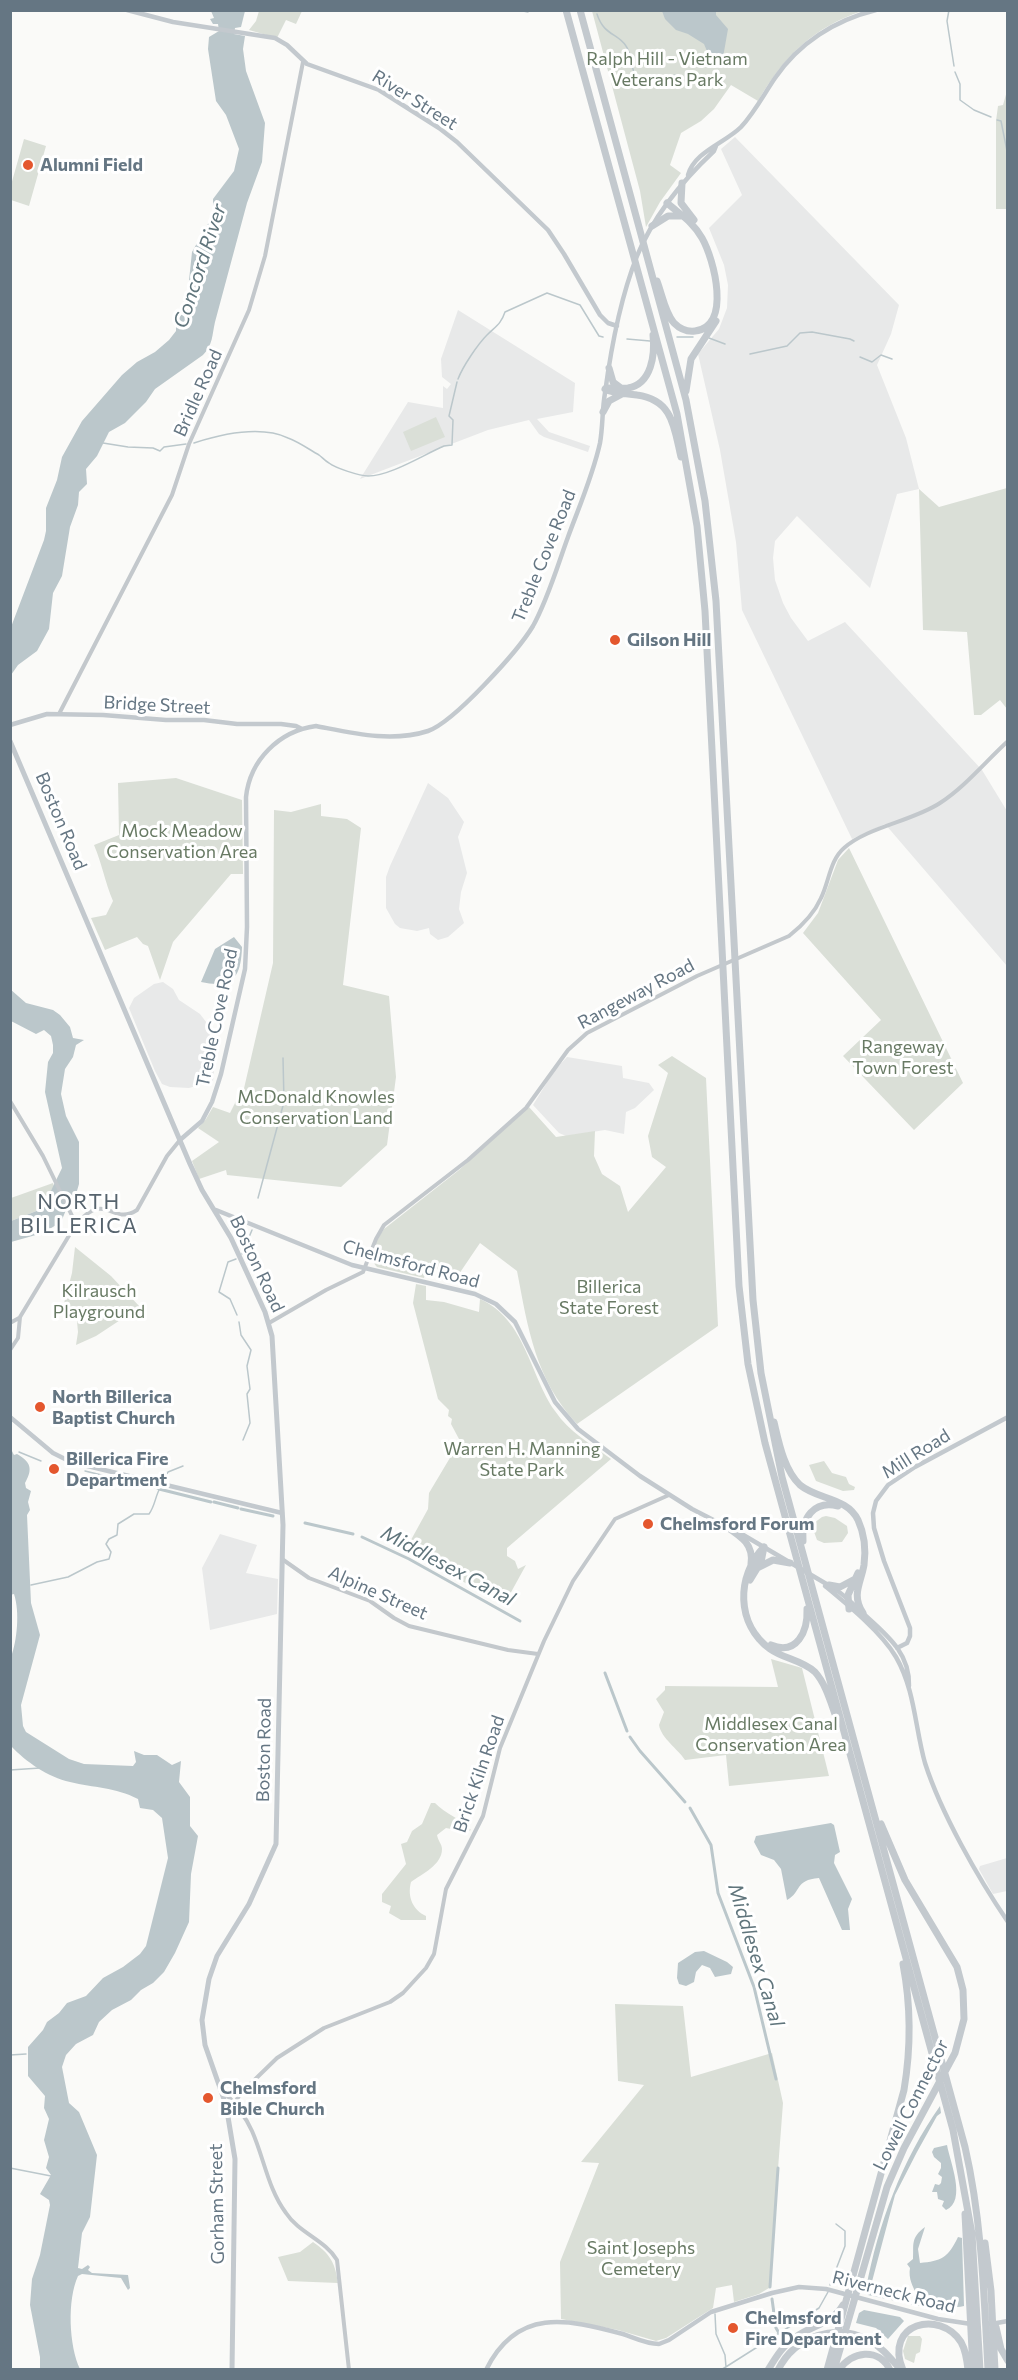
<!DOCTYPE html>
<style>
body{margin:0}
#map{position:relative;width:1018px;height:2380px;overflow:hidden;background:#fafaf8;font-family:Commissioner,sans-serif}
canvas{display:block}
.frame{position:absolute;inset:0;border:12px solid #657683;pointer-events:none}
</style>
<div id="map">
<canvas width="1018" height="2380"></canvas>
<div class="frame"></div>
</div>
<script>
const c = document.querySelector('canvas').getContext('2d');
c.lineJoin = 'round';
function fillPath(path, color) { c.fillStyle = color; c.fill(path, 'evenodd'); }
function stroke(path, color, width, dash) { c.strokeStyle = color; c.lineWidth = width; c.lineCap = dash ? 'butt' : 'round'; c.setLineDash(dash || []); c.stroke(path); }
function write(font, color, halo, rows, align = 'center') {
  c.font = font + ' Commissioner,sans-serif'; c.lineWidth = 6; c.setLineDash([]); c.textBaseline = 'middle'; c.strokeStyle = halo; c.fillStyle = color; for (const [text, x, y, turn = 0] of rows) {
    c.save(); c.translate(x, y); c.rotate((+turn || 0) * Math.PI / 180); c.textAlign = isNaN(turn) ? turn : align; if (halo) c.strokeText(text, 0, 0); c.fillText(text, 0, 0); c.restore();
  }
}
fillPath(new Path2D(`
 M735 137 899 305 891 334 877 365 906 438 919 489 897 494 870 588 797 516 775 541 773 558 775 580 783 603 791 618 808 641 845 622 982 770 1007 811V966L885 824 852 839 742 610 736 542 720 450 698 354 719 329 727 308 728 285 724 265 709 228 742 195 721 149Z
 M458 310 575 383 573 412 537 419 549 432 590 446 588 452 544 437 539 434 529 420 488 430 360 479 408 402 443 408V386L447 389 451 384 442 377 441 359Z
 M428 783 448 798 464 822 458 837 467 873 461 892 459 909 464 923 448 937 438 940 430 934 429 928 417 931 400 928 395 924 386 908V877L390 866Z
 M163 982 173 989 179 1000 200 1014 213 1031 216 1052 213 1081 189 1088 170 1087 162 1084 155 1071 129 1008 134 998 154 984Z
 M567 1057 622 1066 623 1078 649 1083 654 1090 635 1108 626 1112 624 1134 605 1130 566 1136 559 1133 533 1105 554 1071Z
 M220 1534 257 1545 246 1573 278 1579 277 1614 210 1630 202 1568Z
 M1007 1858V1891L993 1894 979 1869 980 1866Z`), '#e8e9e9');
fillPath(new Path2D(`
 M259 11H302L296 24 286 20 277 38 249 30 256 21Z
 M592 11H862C814 27 783 57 758 101L731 85 714 109 701 121 681 133 670 165 681 173 660 202 646 227 640 191Z
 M1007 91V209H996V121L998 106 1003 105Z
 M24 139 46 146 29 206 11 200V185Z
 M436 417 445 437 411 451 403 432Z
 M1007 488V709L1000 700 981 715H974L967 632 923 630 919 489 939 507Z
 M176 778 242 800 243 874H231L173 942 160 980 148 946 143 944 137 937 105 950 91 918 106 915 113 901C105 882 102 864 94 845L119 835 118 783Z
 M321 804V816L347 819 361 828 343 985 389 996 396 1077 387 1145 341 1187 227 1175 226 1170 199 1179 192 1161 219 1142 198 1128 206 1119 213 1107 230 1113 238 1097H242L273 963 274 810 291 812Z
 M849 848 963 1083 914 1130 843 1056 881 1020 803 933 818 913 838 860Z
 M672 1056 706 1078 718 1326 577 1424C535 1379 528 1328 517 1271L480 1243 459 1274 427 1267 424 1278 377 1267C367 1257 377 1239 384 1229L459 1170 529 1107 556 1137 595 1131 594 1156 602 1174 620 1186 628 1212 666 1167 652 1157 648 1136 668 1073 658 1065Z
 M53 1183 54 1186 39 1210 11 1221V1198Z
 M75 1247 111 1276 140 1307 96 1336 76 1345 78 1332 76 1311 63 1307 72 1273Z
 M416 1284 426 1286V1300L444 1302 479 1312 480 1299C526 1320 529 1374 555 1411 569 1432 591 1444 611 1459L507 1548V1556L515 1561 518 1569 526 1565 504 1605 406 1549 428 1509 429 1493 457 1446 459 1439 451 1424 452 1419 448 1416 449 1410 438 1399 413 1303Z
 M824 1461 832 1473 846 1477 849 1484 855 1487 854 1490 843 1491 816 1481 809 1465Z
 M826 1516 835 1518 847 1526 848 1533 842 1542 824 1543 817 1540 813 1529 814 1523 822 1517Z
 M771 1659 802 1668 829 1776 729 1786 726 1755 685 1760C678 1749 661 1738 659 1725L664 1712 656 1699 665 1690V1686L778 1687Z
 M431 1803H435C445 1814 462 1819 471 1830L466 1832 446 1828 437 1835C438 1841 442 1844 442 1849 442 1865 422 1874 411 1882 407 1897 413 1910 426 1916V1920H401L389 1913 391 1906 382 1902V1894L406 1864 401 1844 407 1842 412 1831 422 1824Z
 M615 2004 683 2006 691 2077 772 2053 783 2103 769 2288 759 2294 734 2302 732 2285 716 2288 713 2308 666 2338 656 2341 618 2330 561 2319 560 2262 599 2163 581 2162 644 2085 618 2081Z
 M313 2242C330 2254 335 2262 338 2283L288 2281 278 2257 300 2252Z
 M908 2336H920L922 2339 920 2352 916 2354 914 2363 905 2359 903 2351Z`), '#dadfd7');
fillPath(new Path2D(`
 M211 11H245L241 27 235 28 234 34 245 36 243 49 246 71 265 123 262 162 247 203 215 322C212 335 213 345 203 355L155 389 146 402 125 423 109 432 97 456 86 469 87 484 79 492 78 505 70 527 62 576 53 593 49 629 37 651 18 665 11 675V627L44 540 46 531V508L57 480 62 457 82 421 122 375 137 362 155 352 169 340 176 331V323L188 290 192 252 213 215V199L234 171 239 149 226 115 216 101 208 49 209 37 219 31 218 24H213L210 19 214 18Z
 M662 11H716V15L728 29 722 63 717 65 709 56 704 44 688 34 676 30 665 19Z
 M234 937 242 947C241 977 233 989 201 982L215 949Z
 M10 989 26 1003 53 1010 60 1015 70 1027 73 1038 84 1040 76 1045 73 1057 65 1069 61 1094 66 1116 79 1142V1184L74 1201 66 1210 61 1222 43 1233 11 1242V1221L39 1210 44 1205 62 1168 45 1092 48 1062 53 1053V1045L51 1036 44 1030 36 1034 11 1021Z
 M11 1449 14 1455 17 1454C31 1462 33 1469 25 1483L26 1488 31 1491 28 1502 30 1510 27 1515 31 1603 40 1635 21 1705 23 1726 26 1732 69 1759 84 1764 133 1766 136 1762 134 1751 144 1755H157L172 1765 181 1761 179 1782 190 1797V1826L198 1836 191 1874 189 1922 175 1953 164 1972 153 1983 141 1990 131 2000 112 2010 99 2022 93 2035 76 2044 66 2055 62 2067 69 2103 79 2112 97 2155 90 2217 82 2233 78 2268 82 2269 88 2265 90 2267 88 2270 92 2273 128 2275 130 2288 128 2290 121 2278 82 2274 78 2276C67 2300 69 2346 80 2369H40V2357L30 2305 32 2279 40 2255 50 2205 49 2200 40 2194 51 2175 46 2168 49 2157 44 2140 49 2119 44 2108 45 2096 28 2076V2047L43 2030 47 2022 59 2013 67 2003 86 1996 103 1978 123 1967 140 1954 146 1946 168 1858 162 1818 153 1810 140 1808 138 1799C115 1787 94 1788 70 1782 48 1777 26 1762 11 1746V1657C17 1641 20 1612 14 1594L10 1595Z
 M831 1823 834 1825 840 1852 835 1855 834 1863 852 1899 848 1909 850 1930H842L819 1878C794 1880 802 1892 787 1900L781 1869 774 1860 761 1855 754 1842 756 1836Z
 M704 1951 727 1962 733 1967 731 1974 715 1977 710 1968 702 1965 696 1972 694 1982 686 1986 679 1984 677 1978 678 1963 695 1952Z
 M940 2106 941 2113 937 2116 917 2152 895 2195 870 2289 877 2295 916 2302 918 2296C913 2288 908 2278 910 2268L907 2264 913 2259C914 2245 910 2238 925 2227L918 2249 920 2263C941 2261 948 2258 958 2237L962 2238 964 2306C946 2311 934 2293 919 2306L868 2295 866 2289C878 2224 902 2160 940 2106Z
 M947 2145C950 2162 967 2201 946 2210L942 2206 944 2201 938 2199 937 2192H932L935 2184 939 2185 941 2183 942 2177 938 2174 941 2168V2163L934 2157 932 2152 934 2148Z
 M864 2310 900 2317 904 2321 888 2339 876 2328 856 2323 859 2313Z`), '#bbc7cb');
stroke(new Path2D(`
 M518 10 528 12 529 10
 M949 10 947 21 954 66
 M597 14C604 36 618 33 626 46 631 53 631 63 634 73L631 76C644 89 661 78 676 75
 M701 67 709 56
 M955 72 960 84V100L974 110 991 117
 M997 120 1001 121 1008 156
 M677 337H693
 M709 338 725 344
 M627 339 650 341
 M750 354 787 346 800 333 812 332 850 339 854 341
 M860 357 872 362 881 355 892 359
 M458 379C463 366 478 344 487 335 496 326 501 324 505 312L547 293 580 305 599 336 603 337
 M103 443 128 447 153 448 160 451 164 447 186 444
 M194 443C222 434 260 425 288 438 299 442 310 450 319 455 322 457 325 461 329 463 335 468 360 476 368 476 390 476 423 455 444 446L452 445 453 420 449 416 457 382
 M258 1198 284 1102 283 1058
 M242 1254 252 1230
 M236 1259 228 1262 219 1292 230 1299 237 1315
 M239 1322 241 1335 251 1350 247 1366 250 1389 247 1394 250 1423 243 1440
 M19 1452 41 1461
 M85 1471 159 1489
 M163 1481 168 1472 183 1466
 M31 1585 68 1577 97 1562 109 1559 111 1552 106 1544 109 1539 117 1535 118 1524 134 1514H149C155 1506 155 1497 160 1488
 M10 1770 40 1768
 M10 2055 26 2054
 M10 2168 51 2176
 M830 2285 845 2246V2231L836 2224
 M715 2314 716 2334 725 2355 726 2367
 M721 2370 819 2308 828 2292`), '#bbc7cb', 1.5);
stroke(new Path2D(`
 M159 1489 211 1502
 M214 1502 238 1508
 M241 1509 273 1516
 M305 1523 353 1534
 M362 1537 409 1559 520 1621
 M605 1673 627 1731
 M630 1737 640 1751 685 1802
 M690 1808 711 1845 718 1893 754 1987 776 2079
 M770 2287 778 2168
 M772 2299 776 2328 779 2333`), '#bbc7cb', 3);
stroke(new Path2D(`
 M59 714 172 495 189 444 249 310 265 256 303 62
 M10 1101 43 1156 76 1224
 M10 1323 19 1318
 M269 1323 326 1290 363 1272 376 1239 384 1225 468 1160 526 1108 568 1050 587 1033 697 976 789 936C803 925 814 914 821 898 829 882 830 860 844 848 867 827 913 821 940 803 965 787 986 761 1008 741
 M10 1350 18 1338 20 1317 76 1224C108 1189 111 1227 137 1210L167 1156 180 1140
 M282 1559 309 1578 370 1601 394 1618 409 1626 508 1650 538 1654
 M222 2090C235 2103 245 2115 252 2131 264 2158 268 2189 286 2213 299 2233 325 2240 337 2260L349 2370
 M228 2115 240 2094 277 2058 324 2028 390 2002 403 1993 426 1968 434 1954 446 1889 483 1816 500 1748 544 1641 573 1581 615 1519 669 1495`), '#c3c8cc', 4);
stroke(new Path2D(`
 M127 10 173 22 275 38 287 45 307 64 379 90 439 128 457 142 548 230 564 254 600 315 608 323 617 326
 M688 175C694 152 725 143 741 127 755 112 764 94 775 78 799 43 835 20 876 10
 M10 725 47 714 103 715 166 720H204L237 724H281L296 726 302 729
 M180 1140 202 1121 212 1102 221 1074 245 969 247 927 246 797C250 760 279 731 316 726 352 733 391 743 428 731 454 722 518 651 533 626 548 599 557 567 568 537 579 507 593 475 600 443 603 426 602 410 605 393 611 348 620 299 637 256 654 215 682 181 714 151L716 146
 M216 1210 352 1265 475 1294 496 1304 515 1322 555 1402 578 1429 640 1476 692 1509 729 1528
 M10 1417 53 1453 71 1462 282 1513
 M740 1533 835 1589C847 1597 856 1607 867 1617 888 1636 910 1654 909 1686
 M825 1586C848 1605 881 1632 896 1657 915 1690 915 1728 925 1763 941 1813 978 1878 1008 1922
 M897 1648 907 1643 910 1636V1628L884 1561 874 1528 873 1513 876 1501 888 1485 915 1467 1008 1417
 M991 2324 1008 2321
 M486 2370C517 2307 567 2319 623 2334 635 2338 646 2344 659 2344L669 2340 711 2312 772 2293 799 2287 826 2289 938 2319 971 2324`), '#c3c9ce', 4.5);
stroke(new Path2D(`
 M10 741 190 1164 202 1190 231 1238 265 1312 272 1336 283 1525 276 1844 249 1904 217 1956 209 1979 202 2020 205 2045 226 2105 235 2159 232 2370`), '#c3c9ce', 5);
stroke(new Path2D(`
 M566 10 677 414 697 526 705 611 739 1286 748 1364 765 1443 953 2130 972 2234 980 2370
 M580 10 686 400 705 501 716 601 753 1300 761 1373 782 1477 965 2147C982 2221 984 2295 988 2370
 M682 183 681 203 694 220
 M652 226 668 216H682
 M657 281C662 294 665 313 674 323 680 329 687 332 695 331 732 327 714 259 702 238 693 222 681 215 667 203
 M609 368 613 382 621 388
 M608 388C614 387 621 389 628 388 652 384 655 354 653 335
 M605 389C615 394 626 393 637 395 673 400 674 427 681 457
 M686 391 691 359 716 321
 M603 412 609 401 622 394
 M774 1422C779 1443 784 1470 800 1485 818 1500 847 1497 858 1520 864 1533 866 1550 864 1565 861 1583 851 1595 863 1613
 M727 1527C742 1537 754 1545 751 1564
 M803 1541C801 1518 814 1500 838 1506
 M764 1547C736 1576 736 1624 770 1649 784 1659 802 1660 815 1672 825 1683 830 1700 835 1714
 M759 1567 773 1560 790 1563
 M750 1580 761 1562 764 1547
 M829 1585 840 1587 855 1579
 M849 1609 848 1595 858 1573
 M771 1645C797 1656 808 1631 807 1609
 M965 2214 973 2370
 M985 2243 991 2291 995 2370
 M996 2327 1001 2349 1008 2361
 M768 2370C776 2357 783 2345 796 2337 812 2325 832 2324 843 2305
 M778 2370C795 2336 836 2322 870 2341 883 2348 891 2359 901 2370
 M827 2370 904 2090C911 2048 911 2006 903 1964
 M834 2370 887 2187 904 2148 955 2053 964 2019 963 1990 957 1967 905 1880 881 1824
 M839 2370C851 2351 879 2347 890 2370
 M903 2370C883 2323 940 2309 961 2342 966 2351 967 2360 968 2370`), '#c3c9ce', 7);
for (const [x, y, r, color] of [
 [28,165,6,"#e4572e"],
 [615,640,6,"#e4572e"],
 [40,1407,6,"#e4572e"],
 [54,1469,6,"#e4572e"],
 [648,1524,6,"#e4572e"],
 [208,2098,6,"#e4572e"],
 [733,2328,6,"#e4572e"]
]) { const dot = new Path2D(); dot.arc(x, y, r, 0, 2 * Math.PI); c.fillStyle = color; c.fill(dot); stroke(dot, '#fff', 2); }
write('18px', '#687a64', '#fff', [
 ["Ralph Hill - Vietnam",667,59],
 ["Veterans Park",667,80],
 ["Mock Meadow",182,831],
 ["Conservation Area",182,852],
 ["Rangeway",903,1047],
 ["Town Forest",903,1068],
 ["McDonald Knowles",316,1097],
 ["Conservation Land",316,1118],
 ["Billerica",609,1287],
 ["State Forest",609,1308],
 ["Kilrausch",99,1291],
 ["Playground",99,1312],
 ["Warren H. Manning",522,1449],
 ["State Park",522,1470],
 ["Middlesex Canal",771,1724],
 ["Conservation Area",771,1745],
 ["Saint Josephs",641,2248],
 ["Cemetery",641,2269]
]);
write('18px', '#657683', '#fff', [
 ["River Street",415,100,32],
 ["Bridle Road",198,393,-66],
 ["Treble Cove Road",544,556,-68],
 ["Bridge Street",157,705,3],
 ["Boston Road",61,821,67],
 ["Rangeway Road",636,994,-28],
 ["Treble Cove Road",217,1018,-78],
 ["Boston Road",257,1264,65],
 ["Chelmsford Road",411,1264,15],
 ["Mill Road",916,1454,-32],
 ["Alpine Street",378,1593,24],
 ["Boston Road",264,1750,-89],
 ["Brick Kiln Road",479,1774,-71],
 ["Lowell Connector",911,2105,-63],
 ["Gorham Street",217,2204,-91],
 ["Riverneck Road",894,2292,14]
]);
write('bold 18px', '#657683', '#fff', [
 ["Alumni Field",40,165],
 ["Gilson Hill",627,640],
 ["North Billerica",52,1397],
 ["Baptist Church",52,1418],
 ["Billerica Fire",66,1459],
 ["Department",66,1480],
 ["Chelmsford Forum",660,1524],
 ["Chelmsford",220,2088],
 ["Bible Church",220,2109],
 ["Chelmsford",745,2318],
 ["Fire Department",745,2339]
], 'left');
write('italic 20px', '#60757c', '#fff', [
 ["Concord River",200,266,-72],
 ["Middlesex Canal",448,1566,28],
 ["Middlesex Canal",756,1955,73]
]);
c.letterSpacing = '1.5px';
write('21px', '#57646e', '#fff', [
 ["NORTH",79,1202],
 ["BILLERICA",79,1226]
]);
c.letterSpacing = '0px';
</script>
